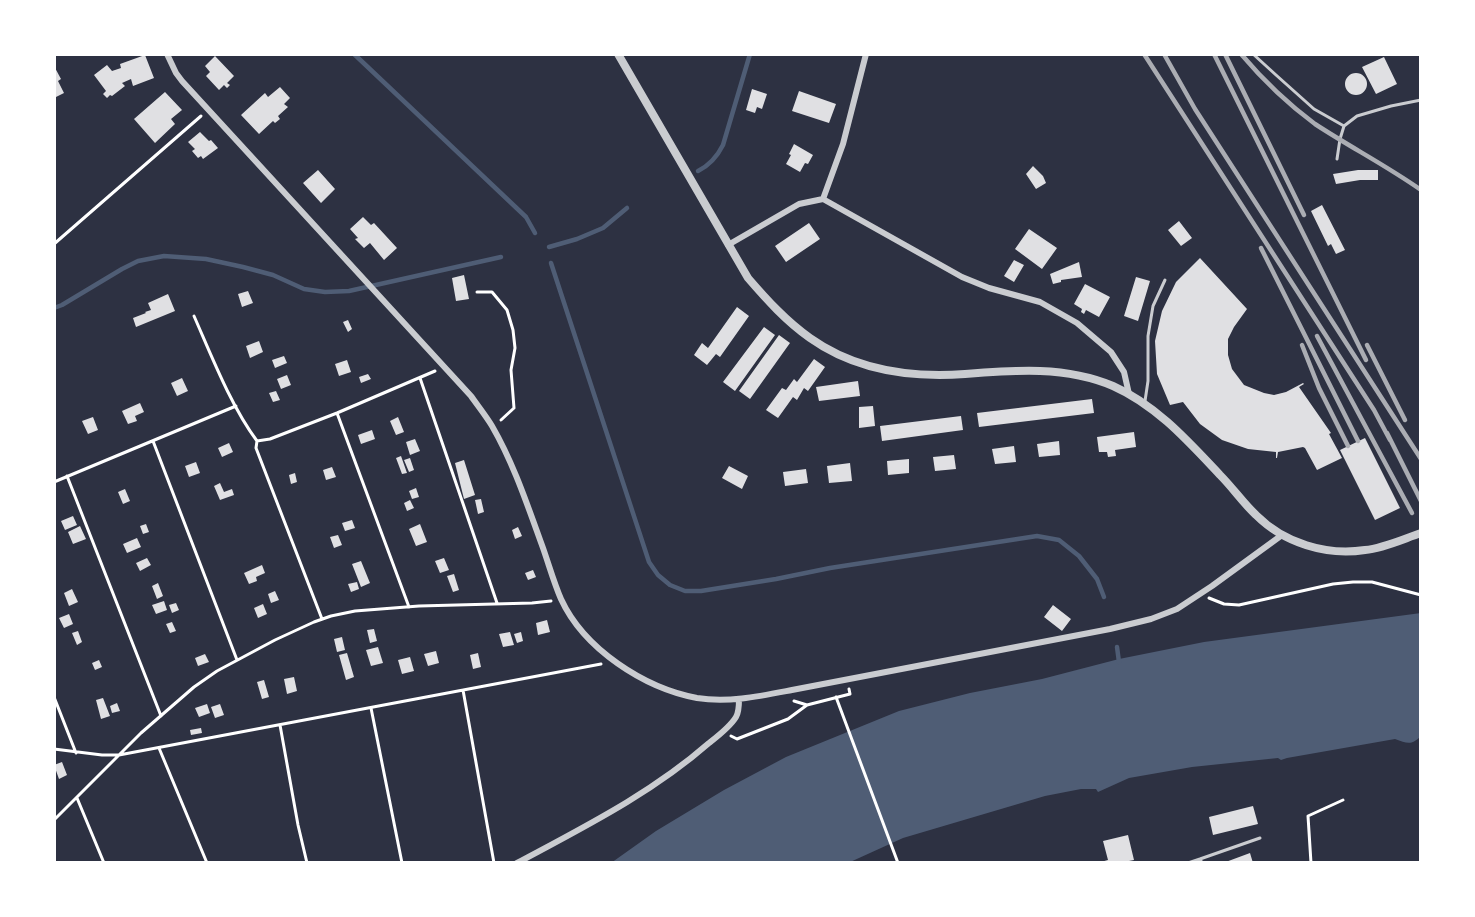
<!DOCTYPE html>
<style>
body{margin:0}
#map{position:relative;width:1475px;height:917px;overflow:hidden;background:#2d3142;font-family:"IBM Plex Serif",serif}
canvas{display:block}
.frame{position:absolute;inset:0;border:56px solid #fff;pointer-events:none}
</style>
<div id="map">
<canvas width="1475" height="917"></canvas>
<div class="frame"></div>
</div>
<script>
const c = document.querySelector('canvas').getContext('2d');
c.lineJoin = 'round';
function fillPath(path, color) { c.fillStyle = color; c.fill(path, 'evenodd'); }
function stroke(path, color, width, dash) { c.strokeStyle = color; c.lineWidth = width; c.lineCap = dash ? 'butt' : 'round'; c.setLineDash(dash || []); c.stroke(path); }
fillPath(new Path2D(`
 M1421 613V736C1411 746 1407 743 1395 739L1287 758 1281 760 1278 758 1192 767 1129 778 1098 792 1096 789H1081L1045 796 903 838 848 863H611L656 831 724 790 786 757 899 711 970 693 1042 679 1119 659 1204 642Z`), '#4f5d75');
stroke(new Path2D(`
 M354 54 526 217 535 233
 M698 171C710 165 717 157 723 145L750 54
 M549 247 577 239 603 228 627 208
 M551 263 649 562 658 575 670 585 685 591H701L776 579 830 568 1037 536 1059 540 1079 556 1097 579 1104 597
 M54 308 62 305 122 269 138 261 164 256 206 259 243 267 273 275 304 289 325 292 349 291 501 257
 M1117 647 1119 662`), '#4f5d75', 4.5);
fillPath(new Path2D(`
 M145 55 154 78 133 86 131 79 122 83 125 86 112 96 110 95 107 98 103 94 106 91 94 75 107 65 112 71 121 68 120 64Z
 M215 56 234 76 227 83 230 85 227 88 224 85 219 90 206 76 210 72 205 66Z
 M1384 57 1397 84 1376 94 1362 67Z
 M54 66 61 79 58 81 64 93 54 98Z
 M1345 84a11 11 0 1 1 22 0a11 11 0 1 1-22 0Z
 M280 87 290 98 284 104 288 107 278 116 280 119 275 123 273 121 259 134 241 115 265 93 268 97Z
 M752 89 767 94 762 109 757 107 755 113 746 110Z
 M799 91 836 104 829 123 792 111Z
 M165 92 182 110 171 119 175 124 155 143 134 119Z
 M200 132 209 141 211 140 218 148 203 159 201 156 198 158 192 151 195 149 188 142Z
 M794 144 813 155 808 164 805 163 800 172 786 164 791 155 789 154Z
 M1033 166 1043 176 1046 183 1036 189 1026 174Z
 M318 170 335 189 321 203 303 183Z
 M1358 170H1378V180H1360L1336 184 1333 174Z
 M1322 205 1345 250 1336 254 1331 244 1328 246 1311 211Z
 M363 217 371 225 374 223 397 248 384 260 370 243 364 248 355 239 358 238 350 229Z
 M1179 221 1192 238 1181 246 1168 230Z
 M809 223 820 239 786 262 775 246Z
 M1029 229 1057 248 1042 269 1015 249Z
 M1200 258 1247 309 1234 327 1228 339V355L1232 369 1244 385 1264 393 1274 395 1286 392 1303 383 1304 384 1299 387 1331 433 1329 434 1342 458 1317 470 1305 448 1303 447 1278 452 1277 458H1276V452L1248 449 1222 440 1200 424 1183 402 1170 405 1157 374 1155 341 1162 311 1176 282Z
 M1014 260 1024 265 1014 282 1004 276Z
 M1079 262 1082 277 1061 280V282L1053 284 1050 274Z
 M464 275 469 299 456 301 452 278Z
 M1136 277 1150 281 1138 321 1124 316Z
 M1085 284 1110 297 1099 317 1086 310 1084 314 1081 312 1082 309 1074 304Z
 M248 291 253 303 242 307 238 294Z
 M168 294 175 311 136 327 133 318 146 313 145 312 151 310 148 303Z
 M737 307 749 316 720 357 716 354 707 365 694 355 702 343 708 348Z
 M348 320 352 329 348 332 343 322Z
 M764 327 775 335 735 391 723 382Z
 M779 335 790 343 750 399 739 391Z
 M259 341 263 352 250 358 246 346Z
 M284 356 287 363 275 368 272 360Z
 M814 359 825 367 808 391 804 388 797 400 793 397 778 418 766 410 782 388 786 390 794 379 797 382Z
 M347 360 351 372 339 376 335 364Z
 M368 374 371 379 361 383 359 377Z
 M287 375 291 385 281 389 277 379Z
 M182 378 188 391 177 396 171 383Z
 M858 381 860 396 819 401 816 387Z
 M276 391 280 400 273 402 269 393Z
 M1092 399 1094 413 979 427 977 413Z
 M140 403 144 412 135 416 137 421 128 424 122 411Z
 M873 406 875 426 859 428V407Z
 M961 416 963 430 882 441 880 426Z
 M93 417 98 430 88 434 82 421Z
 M398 417 404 432 396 435 390 421Z
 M372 430 375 439 361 444 358 435Z
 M1134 432 1136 447 1115 450 1116 456 1108 457 1107 452H1099L1097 437Z
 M1365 438 1400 508 1375 520 1340 450Z
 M415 439 420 451 410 455 406 442Z
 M1059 441 1060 455 1039 457 1037 444Z
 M229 443 233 452 222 457 218 448Z
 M1014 446 1016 462 995 464 992 449Z
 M954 455 956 469 935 471 933 457Z
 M401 456 407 473 402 474 396 458Z
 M410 458 414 470 409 472 404 460Z
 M909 459V473L888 475 887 461Z
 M464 460 475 495 464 499 455 463Z
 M196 462 200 473 189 477 185 466Z
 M850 463 852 481 829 483 827 466Z
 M729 466 748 476 742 489 722 478Z
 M332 467 336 477 326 480 323 470Z
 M806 469 808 483 785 486 783 472Z
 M295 473 297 482 291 484 289 475Z
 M220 483 224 492 232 489 234 495 220 500 214 486Z
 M416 488 419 497 412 499 409 491Z
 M125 489 130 501 123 504 118 492Z
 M481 499 484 512 478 514 475 500Z
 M410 500 414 508 407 511 404 503Z
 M73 516 77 525 65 530 61 521Z
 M352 520 355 528 345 531 342 523Z
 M146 524 149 532 143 534 140 526Z
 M420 524 427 542 416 546 409 529Z
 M80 526 86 539 73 544 68 532Z
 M518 527 522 536 515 539 512 530Z
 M338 535 342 545 334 548 330 537Z
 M137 538 141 547 127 553 123 544Z
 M147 558 151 565 140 571 136 563Z
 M444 558 449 570 440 573 435 561Z
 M361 561 370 583 361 587 352 564Z
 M262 565 265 573 256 577 257 581 249 584 244 573Z
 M533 570 536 577 528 580 525 573Z
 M454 574 459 590 453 592 447 576Z
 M357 582 359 589 351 592 348 584Z
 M158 583 163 596 157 599 152 586Z
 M72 589 78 602 69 606 64 593Z
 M275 591 279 600 271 603 268 594Z
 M164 601 167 610 156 614 152 605Z
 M176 603 179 610 172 613 169 605Z
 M263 604 267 614 258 618 254 608Z
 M1053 605 1071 619 1062 631 1044 617Z
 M69 614 73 624 64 628 59 618Z
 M547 620 550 632 538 635 536 623Z
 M172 622 176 631 170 633 166 624Z
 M374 629 377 641 370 643 367 630Z
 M78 631 82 642 77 645 72 633Z
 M510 632 514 645 503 647 499 634Z
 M521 632 523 641 517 643 514 634Z
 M342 637 345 650 337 652 334 639Z
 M378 647 383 663 371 666 366 650Z
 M436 651 439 663 428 666 424 654Z
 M347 653 354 677 346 680 339 655Z
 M478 653 481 667 473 669 470 655Z
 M205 654 209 662 198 666 195 658Z
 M410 657 414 671 402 674 398 660Z
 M99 660 102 667 95 670 92 663Z
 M294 677 297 691 287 694 284 679Z
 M264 680 269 697 262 699 257 682Z
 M103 698 110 716 101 719 96 700Z
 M117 703 120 711 112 713 110 706Z
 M207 704 210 713 199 717 195 708Z
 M220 704 224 715 215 718 211 707Z
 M201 728 202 733 191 735 190 730Z
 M62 762 67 775 59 779 54 765Z
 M1253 806 1258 824 1213 835 1209 817Z
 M1128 835 1134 860 1119 863H1097L1108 860 1103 841Z
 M1250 853 1253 863H1223Z`), '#e0e0e3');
stroke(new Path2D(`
 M54 244 201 116
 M477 292H492L507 310 513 330 515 348 511 370 514 408 501 420
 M194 316C212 357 231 406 257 441L270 439 337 413 435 371
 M420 378 497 603
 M337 413 409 607
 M153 441 237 660
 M257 441 256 448 322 619
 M67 476 161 716
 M54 482 236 406
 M1209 598 1224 604 1239 605 1333 584 1353 582H1372L1421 595
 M463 690 494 863
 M54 697 76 753
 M836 697 898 863
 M794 701 807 705 850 694 849 689
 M371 708 402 863
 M280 725 298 825 307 863
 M731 736 737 739 788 719 807 705
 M159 748 207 863
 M54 749 102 755H119L601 664
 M77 798 104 863
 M54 820 141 733 194 687 217 671 275 640 314 622 331 616 355 611 419 606 532 603 551 601
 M1311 863 1308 816 1343 800`), '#fff', 3);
stroke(new Path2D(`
 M1253 54 1276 75 1314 109 1344 126 1357 116 1391 106 1421 100
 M1337 159 1340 139 1344 126
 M1145 401 1148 381V336L1153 306 1165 280
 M1200 859 1260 838
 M1188 863 1200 859 1202 863`), '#caccd0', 3);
stroke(new Path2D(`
 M167 54 176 73 182 81 471 396C478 406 486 416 492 426 514 464 528 507 543 548 549 565 554 583 561 599 584 649 644 688 697 698 729 703 761 696 792 690L1110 629 1151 619 1177 609 1212 586 1282 535
 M823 199 962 277 989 288 1040 302 1077 323 1111 352 1124 372 1129 394
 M728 245 799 204 823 199 843 144 866 54
 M517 863C584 827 652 793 709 743 718 736 730 727 736 717 739 712 739 705 739 699`), '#caccd0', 6);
stroke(new Path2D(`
 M618 54 748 278C767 300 786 321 810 338 855 370 910 378 965 374 1015 370 1066 366 1113 386 1156 405 1188 441 1220 475 1233 488 1243 503 1256 515 1284 543 1326 556 1365 550 1384 548 1403 539 1421 533`), '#caccd0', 8);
stroke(new Path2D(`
 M1144 54 1374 410 1390 440
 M1164 54 1195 109 1421 459
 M1214 54 1366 360
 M1225 54 1304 215
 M1241 54C1263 80 1288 104 1315 124 1350 147 1387 166 1421 190
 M1261 248 1358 441
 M1317 336 1412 513
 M1302 345 1319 388 1348 446
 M1367 345 1405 420
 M1387 433 1421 501`), '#abadb3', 4.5);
</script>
